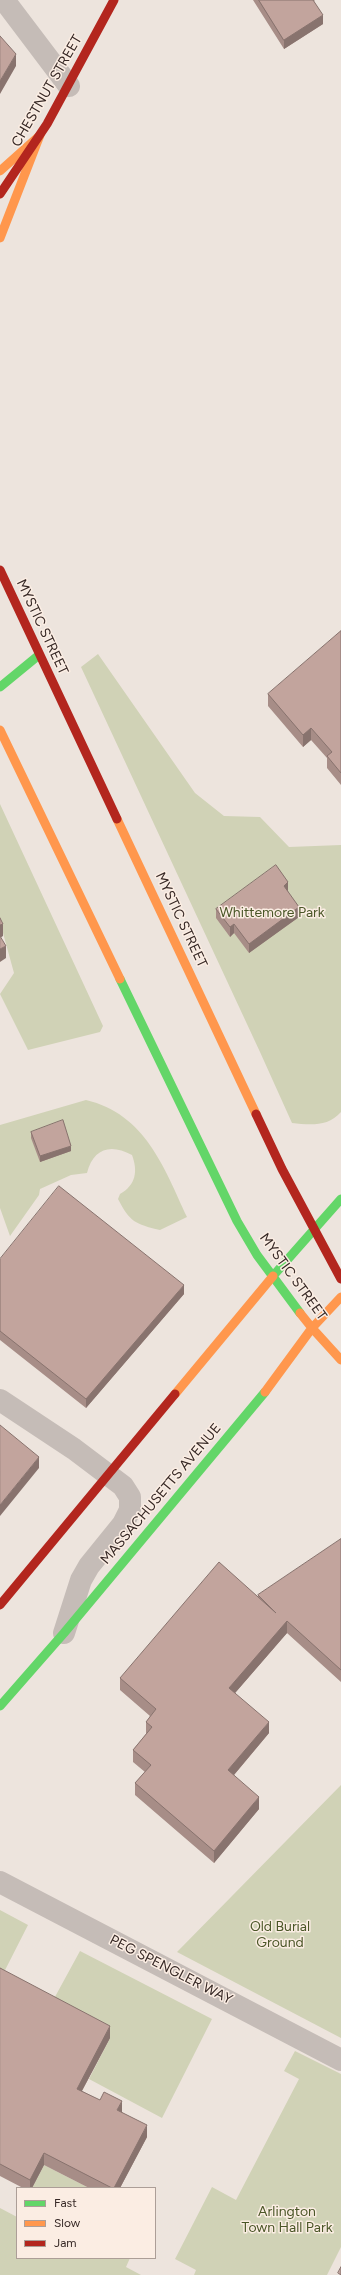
<!DOCTYPE html>
<style>
body{margin:0}
#map{position:relative;width:341px;height:2275px;overflow:hidden;background:#ede4dd;font-family:Figtree,sans-serif}
canvas{display:block}
.legend{position:absolute;left:16px;top:2187px;width:140px;height:72px;box-sizing:border-box;background:#fbede3;border:1px solid #ac9e97;margin:0;padding:5px 7px;list-style:none;font-size:12px;color:#362825}
.legend li{display:flex;align-items:center;gap:8px;height:20px}
.legend b{width:20px;border:1px solid #ac9e97}
</style>
<div id="map">
<canvas width="341" height="2275"></canvas>
<ul class="legend">
<li><b style="height:5px;background:#63d668"></b>Fast</li>
<li><b style="height:5px;background:#ff974d"></b>Slow</li>
<li><b style="height:5px;background:#b3261e"></b>Jam</li>
</ul>
</div>
<script>
const c = document.querySelector('canvas').getContext('2d');
c.lineJoin = 'round';
function fillPath(path, color) { c.fillStyle = color; c.fill(path, 'evenodd'); }
function stroke(path, color, width, dash) { c.strokeStyle = color; c.lineWidth = width; c.lineCap = dash ? 'butt' : 'round'; c.setLineDash(dash || []); c.stroke(path); }
function write(font, color, halo, rows, align = 'center') {
  c.font = font + ' Figtree,sans-serif'; c.lineWidth = 3; c.setLineDash([]); c.textBaseline = 'middle'; c.strokeStyle = halo; c.fillStyle = color; for (const [text, x, y, turn = 0] of rows) {
    c.save(); c.translate(x, y); c.rotate((+turn || 0) * Math.PI / 180); c.textAlign = isNaN(turn) ? turn : align; if (halo) c.strokeText(text, 0, 0); c.fillText(text, 0, 0); c.restore();
  }
}
fillPath(new Path2D(`
 M98 654 195 793 224 816 260 817 289 847 341 845V1112C328 1127 310 1125 292 1123L260 1052 81 667Z
 M0 804 103 1026 100 1032 28 1050 0 994 14 973 0 922Z
 M86 1100C145 1114 164 1167 187 1217L160 1230C135 1224 130 1222 118 1199L120 1194C136 1185 138 1171 132 1155 110 1143 93 1149 87 1173L71 1175 40 1189 39 1195 10 1236 0 1208V1125Z
 M341 1785V2038L177 1952Z
 M0 1910 28 1925 0 1980Z
 M80 1951 212 2019 162 2118 89 2079 110 2038 50 2006Z
 M295 2051 341 2074V2247L327 2275H194L196 2270 175 2259 212 2187 236 2200 299 2079 284 2071Z
 M44 2165 89 2188H32Z
 M0 2208 17 2217V2258H130L126 2267 141 2275H0Z`), '#d0d2b6');
stroke(new Path2D(`
 M4 0 69 86
 M0 1400 74 1449 123 1486 130 1497V1510L123 1524 89 1566 81 1580 64 1633
 M0 1882 341 2060`), '#c5bcb7', 22);
stroke(new Path2D(`
 M0 687 39 655
 M120 979 237 1221 257 1255 300 1313
 M273 1276 341 1199
 M0 1706 64 1633 265 1392`), '#63d668', 9);
stroke(new Path2D(`
 M0 171 38 137
 M0 238 40 135
 M0 730 120 979
 M117 819 256 1114
 M300 1313 312 1328 341 1297
 M265 1392 312 1328 341 1360
 M175 1394 273 1276`), '#ff974d', 9);
stroke(new Path2D(`
 M0 194 47 124 114 0
 M0 570 117 819
 M256 1114 282 1169 341 1279
 M0 1605 175 1394`), '#b3261e', 9);
fillPath(new Path2D(`
 M253 0H315L314 1 323 24 284 49Z
 M341 631V785L327 768V758L311 740 303 747 268 706V694Z
 M288 891 299 917 249 953 234 933 230 937 216 918V909Z
 M31 1132 71 1151 40 1162 31 1138Z
 M0 1259 184 1294 86 1408 0 1340Z
 M341 1539V1682L287 1633 235 1693 269 1733 234 1775 259 1809 214 1863 135 1795V1783L145 1772 133 1762V1750L146 1734V1722L150 1716 120 1690V1678L258 1596V1595Z
 M0 1968 110 2038 82 2091 122 2112 147 2137 120 2188H89L44 2165 32 2188H23L0 2176Z`), '#a78d87');
fillPath(new Path2D(`
 M323 15V24L284 49V40Z
 M16 54V66L0 94V81Z
 M311 728V740L303 747V735Z
 M288 882V891L284 895V886Z
 M299 907V917L249 953V944Z
 M3 924V936L0 938V925Z
 M234 924V933L230 937V927Z
 M6 946V958L0 962V949Z
 M71 1146V1151L40 1162V1156Z
 M184 1285V1294L86 1408V1399Z
 M39 1457V1468L0 1516V1505Z
 M287 1621V1633L229 1700V1688Z
 M269 1722V1733L228 1782V1770Z
 M259 1797V1809L214 1863V1851Z
 M110 2026V2038L77 2100V2089Z
 M122 2101V2113L117 2110Z
 M147 2125V2137L120 2188H114Z
 M44 2153V2165L32 2188H30V2180Z`), '#88736e');
const building = new Path2D(`
 M259 0H313L323 15 284 40Z
 M0 36 16 54 0 81Z
 M341 631V773L327 756 332 752 311 728 303 735 268 694Z
 M276 865 288 882 284 886 299 907 249 944 234 924 230 927 216 909Z
 M0 918 3 924 0 925Z
 M0 936 6 946 0 949Z
 M63 1120 71 1146 40 1156 31 1132Z
 M59 1186 184 1285 86 1399 0 1331V1259Z
 M0 1425 39 1457 0 1505Z
 M341 1539V1670L287 1621 229 1688 269 1722 228 1770 259 1797 214 1851 135 1783 151 1765 133 1750 152 1727 146 1722 156 1709 120 1678 219 1562 276 1613 258 1595Z
 M0 1968 110 2026 77 2089 100 2100 104 2092 122 2101 117 2110 147 2125 114 2188H112L44 2153 30 2180 0 2164Z
 M341 2267V2275L338 2273Z`);
fillPath(building, '#c2a49d');
stroke(building, '#88736e', 1);
write('14px', '#362825', '#fbede3', [
 ["CHESTNUT STREET",47,91,-60],
 ["MYSTIC STREET",42,627,65],
 ["MYSTIC STREET",181,920,65],
 ["MYSTIC STREET",293,1277,54],
 ["MASSACHUSETTS AVENUE",161,1494,-50],
 ["PEG SPENGLER WAY",171,1970,27]
]);
write('14px', '#4a5627', '#fbede3', [
 ["Whittemore Park",272,913],
 ["Old Burial",280,1927],
 ["Ground",280,1943],
 ["Arlington",287,2212],
 ["Town Hall Park",287,2228]
]);
</script>
